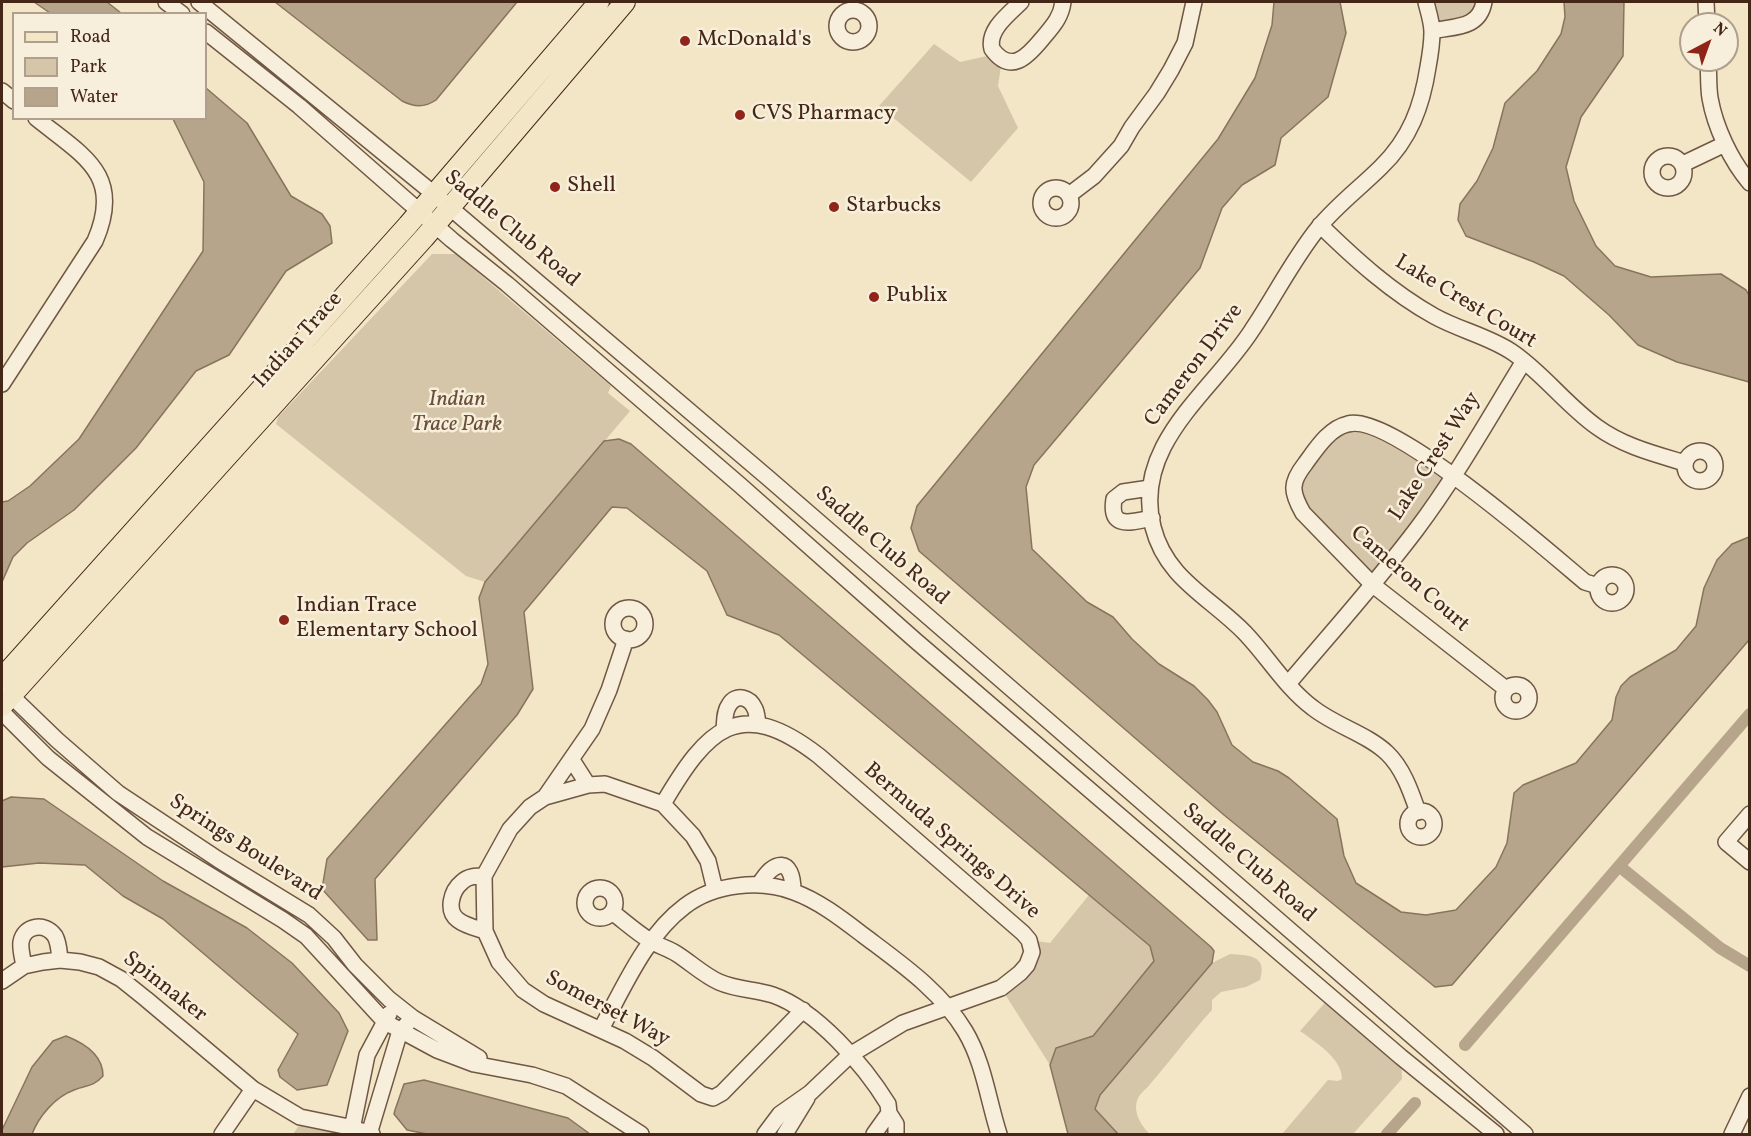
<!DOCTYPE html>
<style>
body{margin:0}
#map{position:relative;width:1751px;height:1136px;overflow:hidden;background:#f2e6c7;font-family:Vollkorn,serif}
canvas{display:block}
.frame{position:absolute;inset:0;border:3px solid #452717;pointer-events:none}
.legend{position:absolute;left:12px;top:12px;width:195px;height:108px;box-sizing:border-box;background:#f7efdb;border:2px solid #b09f8d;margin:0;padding:8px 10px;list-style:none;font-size:18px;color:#452717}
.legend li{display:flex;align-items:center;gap:12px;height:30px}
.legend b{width:30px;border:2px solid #b09f8d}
.north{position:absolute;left:1679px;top:12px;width:60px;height:60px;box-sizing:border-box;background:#f7efdb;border:2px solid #b09f8d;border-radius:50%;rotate:41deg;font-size:16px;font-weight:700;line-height:24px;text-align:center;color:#452717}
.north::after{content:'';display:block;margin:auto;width:21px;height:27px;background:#8f2418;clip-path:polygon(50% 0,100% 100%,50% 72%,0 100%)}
</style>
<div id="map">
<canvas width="1751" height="1136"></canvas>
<div class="frame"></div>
<ul class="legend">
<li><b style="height:8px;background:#f2e6c7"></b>Road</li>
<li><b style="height:16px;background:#d5c6a9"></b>Park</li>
<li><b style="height:16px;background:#b7a58b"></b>Water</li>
</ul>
<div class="north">N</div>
</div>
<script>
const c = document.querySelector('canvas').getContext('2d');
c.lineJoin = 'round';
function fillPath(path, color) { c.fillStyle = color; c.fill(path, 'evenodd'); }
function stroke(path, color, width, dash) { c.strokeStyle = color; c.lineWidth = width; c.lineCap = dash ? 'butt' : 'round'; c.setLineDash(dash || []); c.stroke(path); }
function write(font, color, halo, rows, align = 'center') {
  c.font = font + ' Vollkorn,serif'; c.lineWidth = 5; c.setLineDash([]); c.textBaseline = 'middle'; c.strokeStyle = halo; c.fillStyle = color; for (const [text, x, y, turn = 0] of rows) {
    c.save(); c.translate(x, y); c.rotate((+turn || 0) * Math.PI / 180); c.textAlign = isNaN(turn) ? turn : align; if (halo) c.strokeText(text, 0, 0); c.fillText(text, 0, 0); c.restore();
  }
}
fillPath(new Path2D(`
 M1426 2H1484L1482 14 1432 31Z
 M934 44 960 62 996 54 1002 59 998 86 1018 128 971 182 879 106Z
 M432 254H456L611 386 608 393 630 411 485 582 466 576 276 424 278 417Z
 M1360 423 1454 475 1373 585 1303 513 1297 474 1323 441Z
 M1089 895 1150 946 1154 961 1093 1036 1056 1047 1050 1065 1001 988 1016 977 1029 940 1050 943Z
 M1230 954C1248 955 1268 955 1260 980L1246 987 1221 992 1212 1000V1010C1190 1034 1172 1059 1151 1083 1146 1090 1139 1093 1137 1101 1133 1113 1142 1127 1150 1134H1118L1095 1109 1100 1095 1212 963Z
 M1330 997 1401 1057 1402 1079 1353 1134H1282L1328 1080 1338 1081 1342 1079C1342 1058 1315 1042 1300 1031Z
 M303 1120 356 1134H293Z`), '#d5c6a9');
const water = new Path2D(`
 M34 2H107L121 13H50Z
 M275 2H517L436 100C424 108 414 107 402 101Z
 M1274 2H1340L1346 33 1328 97 1281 138 1275 165 1242 185 1222 208 1200 268 1034 465 1026 487 1032 549 1087 602 1113 617 1132 639 1159 664 1194 686 1208 700 1217 712 1232 745 1253 762 1278 771 1289 778 1337 819 1344 856 1356 883 1401 912 1426 915 1456 910 1496 867 1507 843 1514 793 1523 785 1576 763 1612 720 1616 697 1621 686 1630 677 1676 650 1696 626 1704 588 1717 560 1732 544 1749 537V640L1452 985 1435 987 1224 815 919 551 911 528 917 506 1218 139 1255 78 1272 25Z
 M1564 2H1624L1623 56 1581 117 1566 167 1574 201 1596 246 1615 266 1651 277 1721 274 1746 290 1750 297 1749 382 1677 362 1638 345 1609 315 1564 276 1534 262 1466 236 1458 220 1460 204 1477 181 1493 148 1505 103 1537 71 1561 34 1565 17Z
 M206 88 247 123 291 196 322 214 330 226 332 243 286 271 229 355 196 371 136 448 74 510 27 543 13 557 2 582V502L8 501 30 486 79 439 203 251 204 182 173 119 206 118Z
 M619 439 631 444 1211 947 1214 951 1212 963 1100 1095 1095 1109 1118 1134H1068L1050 1065 1056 1048 1093 1036 1154 961 1150 946 779 635 727 615 707 571 627 508 612 507 524 612 533 689 517 715 375 879 377 940H368L322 889 327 859 481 684 488 664 479 598 485 582 604 441Z
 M11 797 44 799 163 881 247 928 292 963 339 1013 348 1031 327 1085 297 1090 280 1077 278 1070 298 1034 163 919 123 896 85 865 39 863 2 867V801Z
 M66 1036C84 1043 103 1055 103 1076 93 1087 87 1085 74 1090 55 1097 39 1116 32 1134H2V1130L32 1067 53 1041Z
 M424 1080 568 1118 590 1134H427L407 1130 394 1114 395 1110 404 1084Z`);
fillPath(water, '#b7a58b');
stroke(water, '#89735d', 1.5);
stroke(new Path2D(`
 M1619 866 1720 948 1750 966
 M1465 1045 1750 714
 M1387 1134 1415 1103`), '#b7a58b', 12);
const minor = new Path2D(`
 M166 2 182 14
 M199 2 434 194 767 477 1525 1134
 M1021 2C1009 14 987 30 992 49 1011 75 1028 56 1042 39 1052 27 1061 18 1063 2
 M1706 2 1707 24
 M837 26a16 16 0 1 1 32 0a16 16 0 1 1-32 0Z
 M1432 31C1455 26 1479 29 1484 2
 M206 32 299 106 452 240 507 284 741 486 916 641 1401 1057 1496 1134
 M1708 60C1709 72 1708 86 1710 98 1715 127 1731 161 1750 183
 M2 91 14 101
 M1652 172a16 16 0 1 1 32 0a16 16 0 1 1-32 0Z
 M1683 164 1725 144
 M1041 203a15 15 0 1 1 30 0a15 15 0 1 1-30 0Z
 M1069 195 1094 176 1121 146 1132 127 1157 93 1171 70 1185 43 1194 2
 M1320 225C1355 259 1391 292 1434 316 1459 330 1488 336 1512 352 1543 373 1566 405 1597 427 1623 446 1655 454 1685 463
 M2 384 95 241C124 174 83 156 36 118
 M1685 466a15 15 0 1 1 30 0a15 15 0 1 1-30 0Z
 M1150 488 1123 492 1114 499C1109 530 1131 522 1152 518
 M1598 589a14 14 0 1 1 28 0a14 14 0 1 1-28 0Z
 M613 624a16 16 0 1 1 32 0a16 16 0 1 1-32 0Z
 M626 639 609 690 592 729 545 797 530 807 510 829 484 876 485 931 499 962 523 990 544 1004 625 1041 653 1058 701 1094 713 1098 722 1093 803 1010
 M1288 684C1331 633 1376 583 1416 530 1456 477 1489 418 1524 361
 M1503 698a13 13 0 1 1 26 0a13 13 0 1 1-26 0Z
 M2 687 57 740 118 793 219 860 309 915 334 938 355 965 389 999 413 1018 479 1058
 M1506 689 1373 585 1303 513C1291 492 1290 483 1305 464 1316 449 1329 428 1348 424 1390 412 1548 551 1585 582L1598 586
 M2 712 48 758 147 837 283 920 306 936 385 1022 437 1050 474 1064 532 1075 566 1086 641 1134
 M724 729C725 721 724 712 729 705 736 693 750 697 755 709 757 713 757 719 758 723
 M572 760 588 785
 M545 797 588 785 605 784 663 804 693 836 708 861 715 890
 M663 804C707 729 739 694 819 756L1023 933 1029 940 1032 952 1027 965 1020 973 1001 988 903 1023 850 1055 810 1093 780 1114 765 1134
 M1408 824a13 13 0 1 1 26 0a13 13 0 1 1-26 0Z
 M1418 812C1411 792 1403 768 1387 753 1367 734 1336 726 1313 708 1286 688 1268 657 1245 633 1210 597 1166 579 1153 527 1132 444 1213 391 1252 330 1275 296 1293 259 1319 227 1337 205 1361 187 1381 167 1410 139 1422 106 1428 67 1430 56 1432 43 1432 32 1432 22 1428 11 1426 2
 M1750 814 1726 842 1750 862
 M484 876C476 876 468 876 462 882 451 891 446 911 458 920 466 926 476 928 485 931
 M759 885C774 859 793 857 793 891
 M585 903a15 15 0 1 1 30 0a15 15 0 1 1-30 0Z
 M612 912C624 921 636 932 649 940 658 946 668 948 677 954 691 963 705 976 719 982 737 990 755 989 773 995 816 1010 864 1065 888 1104L889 1113 874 1134
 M24 966C23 959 20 950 21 942 24 925 45 922 55 936 59 943 59 952 60 960
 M2 981 24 966 43 962 60 960 80 962 99 967 121 979 146 999 253 1089 300 1117 344 1126 372 1134
 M601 1029C624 987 646 935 685 906 714 884 760 879 794 892 819 901 842 919 863 935 900 963 941 991 965 1031 984 1063 988 1100 999 1134
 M889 1113 896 1124V1134
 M352 1129 367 1055 389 1014
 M222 1134 253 1089
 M369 1134 400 1031 407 1024
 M785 1134 807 1098
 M1732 1134 1750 1096`);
const major = new Path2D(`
 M2 678 408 225 599 2
 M2 706 424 238 625 2`);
stroke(minor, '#705743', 18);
stroke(major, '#452717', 22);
stroke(minor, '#f7efdb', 15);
stroke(major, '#f2e6c7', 20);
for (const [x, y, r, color] of [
 [685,41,6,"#8f2418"],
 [740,115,6,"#8f2418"],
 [555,187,6,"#8f2418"],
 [834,207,6,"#8f2418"],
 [874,297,6,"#8f2418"],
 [284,620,6,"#8f2418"]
]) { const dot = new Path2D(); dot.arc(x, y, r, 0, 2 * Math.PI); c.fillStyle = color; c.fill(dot); stroke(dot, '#f7efdb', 2); }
write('22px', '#452717', '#f7efdb', [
 ["McDonald's",697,41],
 ["CVS Pharmacy",752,115],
 ["Shell",567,187],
 ["Starbucks",846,207],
 ["Publix",886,297],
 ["Indian Trace",296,607],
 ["Elementary School",296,632]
], 'left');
write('22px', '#452717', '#f7efdb', [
 ["Saddle Club Road",511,230,40],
 ["Lake Crest Court",1465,303,31],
 ["Indian Trace",299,341,-48],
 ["Cameron Drive",1195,366,-53],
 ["Lake Crest Way",1436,457,-57],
 ["Saddle Club Road",881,547,41],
 ["Cameron Court",1409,580,41],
 ["Bermuda Springs Drive",951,842,41],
 ["Springs Boulevard",245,849,33],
 ["Saddle Club Road",1248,864,41],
 ["Spinnaker",164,988,38],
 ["Somerset Way",607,1010,28]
]);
write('italic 22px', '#694f3c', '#f7efdb', [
 ["Indian",457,401],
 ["Trace Park",457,426]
]);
</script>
